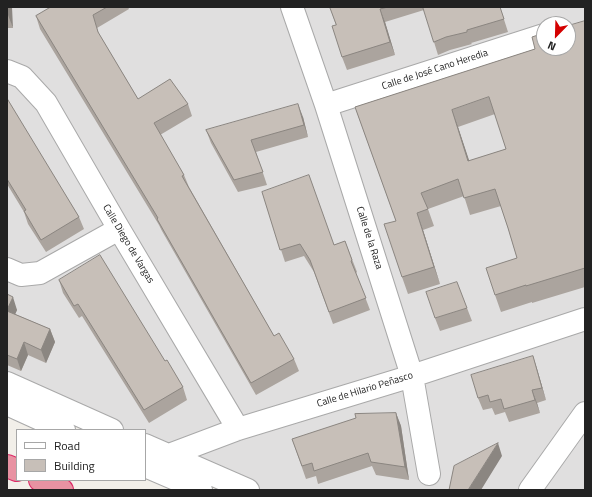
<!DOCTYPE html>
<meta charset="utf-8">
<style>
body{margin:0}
#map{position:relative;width:592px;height:497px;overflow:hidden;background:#f2efe9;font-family:"Titillium Web",sans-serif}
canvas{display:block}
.frame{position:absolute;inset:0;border:8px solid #222;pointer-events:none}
.legend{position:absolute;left:16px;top:429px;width:130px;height:52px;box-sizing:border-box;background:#fff;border:1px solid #a7a7a7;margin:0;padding:5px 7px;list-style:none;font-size:12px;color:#222}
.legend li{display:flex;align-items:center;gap:8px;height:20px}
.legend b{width:20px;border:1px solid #a7a7a7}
.north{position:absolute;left:536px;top:16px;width:40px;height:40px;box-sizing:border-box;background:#fff;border:1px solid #a7a7a7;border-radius:50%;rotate:203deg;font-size:11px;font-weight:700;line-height:16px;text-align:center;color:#222}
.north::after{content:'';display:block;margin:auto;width:14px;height:18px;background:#d40000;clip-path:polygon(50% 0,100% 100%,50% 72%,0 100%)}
</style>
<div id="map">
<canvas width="592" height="497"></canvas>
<div class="frame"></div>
<ul class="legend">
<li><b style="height:5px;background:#fff"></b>Road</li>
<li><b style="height:11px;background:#c7bfb8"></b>Building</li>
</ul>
<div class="north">N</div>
</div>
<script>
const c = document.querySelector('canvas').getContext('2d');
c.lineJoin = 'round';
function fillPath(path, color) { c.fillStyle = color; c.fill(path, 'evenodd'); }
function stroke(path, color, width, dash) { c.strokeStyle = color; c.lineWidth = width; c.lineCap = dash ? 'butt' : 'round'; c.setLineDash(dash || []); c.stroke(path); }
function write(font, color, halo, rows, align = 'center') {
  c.font = font + ' "Titillium Web",sans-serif'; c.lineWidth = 3; c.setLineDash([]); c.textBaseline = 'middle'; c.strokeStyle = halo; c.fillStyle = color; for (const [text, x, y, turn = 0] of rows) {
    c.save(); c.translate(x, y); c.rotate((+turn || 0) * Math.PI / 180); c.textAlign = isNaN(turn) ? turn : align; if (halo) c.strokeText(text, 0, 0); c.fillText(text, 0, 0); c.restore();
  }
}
fillPath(new Path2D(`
 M7 7H585V490H248L145 445V430H112L7 383ZM544 24H568V48H544Z`), '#e0dfdf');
const street = new Path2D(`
 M292 7 326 105 412 376 429 474
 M7 71 22 77 46 103 119 229 238 429
 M326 105 544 35
 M7 269 21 275 40 273 119 229
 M7 383 112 430
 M7 404 64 430
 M145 445 248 490
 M145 463 169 455 238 429 412 376 585 319
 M145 466 201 490
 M530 490 585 413`);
const highway = new Path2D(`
 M7 466 17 470
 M40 480 62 490`);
stroke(street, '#a9a9a9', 24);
stroke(highway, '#dc2a67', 24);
stroke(street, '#fff', 22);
stroke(highway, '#e892a2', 22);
fillPath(new Path2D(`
 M7 7 13 28H7Z
 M51 7H128L129 9 97 28 99 34 138 99 188 104 192 116 160 135 184 175 189 187 274 336 294 359 299 371 256 395 162 231 159 225 40 29 36 16Z
 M330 7H500L508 32 471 43 472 44 450 50 438 55 434 42 424 10 385 22 395 55 347 70 342 57 336 25Z
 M585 21V287L532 303V302L501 312 495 295 517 258 508 228 501 206 470 215 464 196 428 209 434 226 423 230 440 284 408 294 402 277 396 221 355 107 535 49ZM495 114 506 149 469 161 458 127Z
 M7 101 79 217 84 229 46 252 28 224 24 212 7 184Z
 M303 117 308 137 256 152 267 185 238 192 211 143 206 130Z
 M262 192 334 245 345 241 357 272 356 273 370 310 333 324 314 272 304 256 285 262Z
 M59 280 165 361 183 387 187 400 149 423 82 316 79 318 63 293Z
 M7 294 17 310 15 314 50 329 55 342 46 363 28 355 21 371 7 365Z
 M467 308 472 321 440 331 435 318Z
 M533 356 537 369 546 400 537 403 540 413 509 422 505 412 495 415 492 408 483 410 478 398Z
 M396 413 401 426 409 480 376 475 372 466 318 484 316 476 306 479 292 439Z`), '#aba49e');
fillPath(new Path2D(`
 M8 7H12L13 28 8 15Z
 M380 9 385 22 395 55 390 42Z
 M298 104 303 117 308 137 304 125Z
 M452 110 458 127 475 178 468 161Z
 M417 213 423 230 440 284 434 267Z
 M13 297 17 310 11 324 7 310Z
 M50 329 55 342 46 363 41 350Z
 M24 342 28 355 21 371 17 359Z
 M533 356 537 369 546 400 542 388Z
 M532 390 537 403 540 413 535 400Z
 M396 413 401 426 409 480 405 467Z
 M498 443 502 456 481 490H468Z`), '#8b8681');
const building = new Path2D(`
 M7 7H8V15H7Z
 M51 7H107L93 15 98 32 138 99 170 79 188 104 154 123 184 175 182 176 274 336 279 333 294 359 251 383 157 219 158 218 36 16Z
 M330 7H388L380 9 390 42 342 57 332 26 336 25Z
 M423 7H500L504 19 467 30V32L446 37 434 42Z
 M585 21V268L526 286V285L495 295 486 268 517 258 508 228 495 189 464 198 458 179 421 193 428 209 417 213 434 267 402 277 384 224 396 221 355 107 535 49 532 37 544 33V48H568V26ZM489 97 506 149 468 161 452 110Z
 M8 100 79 217 41 240 24 211 26 210 7 179V101Z
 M298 104 304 125 251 140 263 172 234 180 206 130Z
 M309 175 334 245 345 241 352 260 351 261 366 298 329 312 310 260 300 244 280 250 262 192Z
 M100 255 165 361 167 360 183 387 144 410 78 304 74 306 59 280Z
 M457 282 467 308 435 318 426 292Z
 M7 294 13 297 7 310Z
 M7 311 50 329 41 350 24 342 17 359 7 355Z
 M533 356 542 388 532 390 535 400 504 409 501 399 490 402 488 395 478 398 471 375Z
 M396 413 405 467 371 462 368 453 314 471 312 463 302 466 292 439 356 418 355 414Z
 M498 443 468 490H449L454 466Z`);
fillPath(building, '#c7bfb8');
stroke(building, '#8b8681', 1);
write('10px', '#222', '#fff', [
 ["Calle de José Cano Heredia",435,70,-18],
 ["Calle de la Raza",369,238,72],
 ["Calle Diego de Vargas",128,244,59],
 ["Calle de Hilario Peñasco",365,390,-17]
]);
</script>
